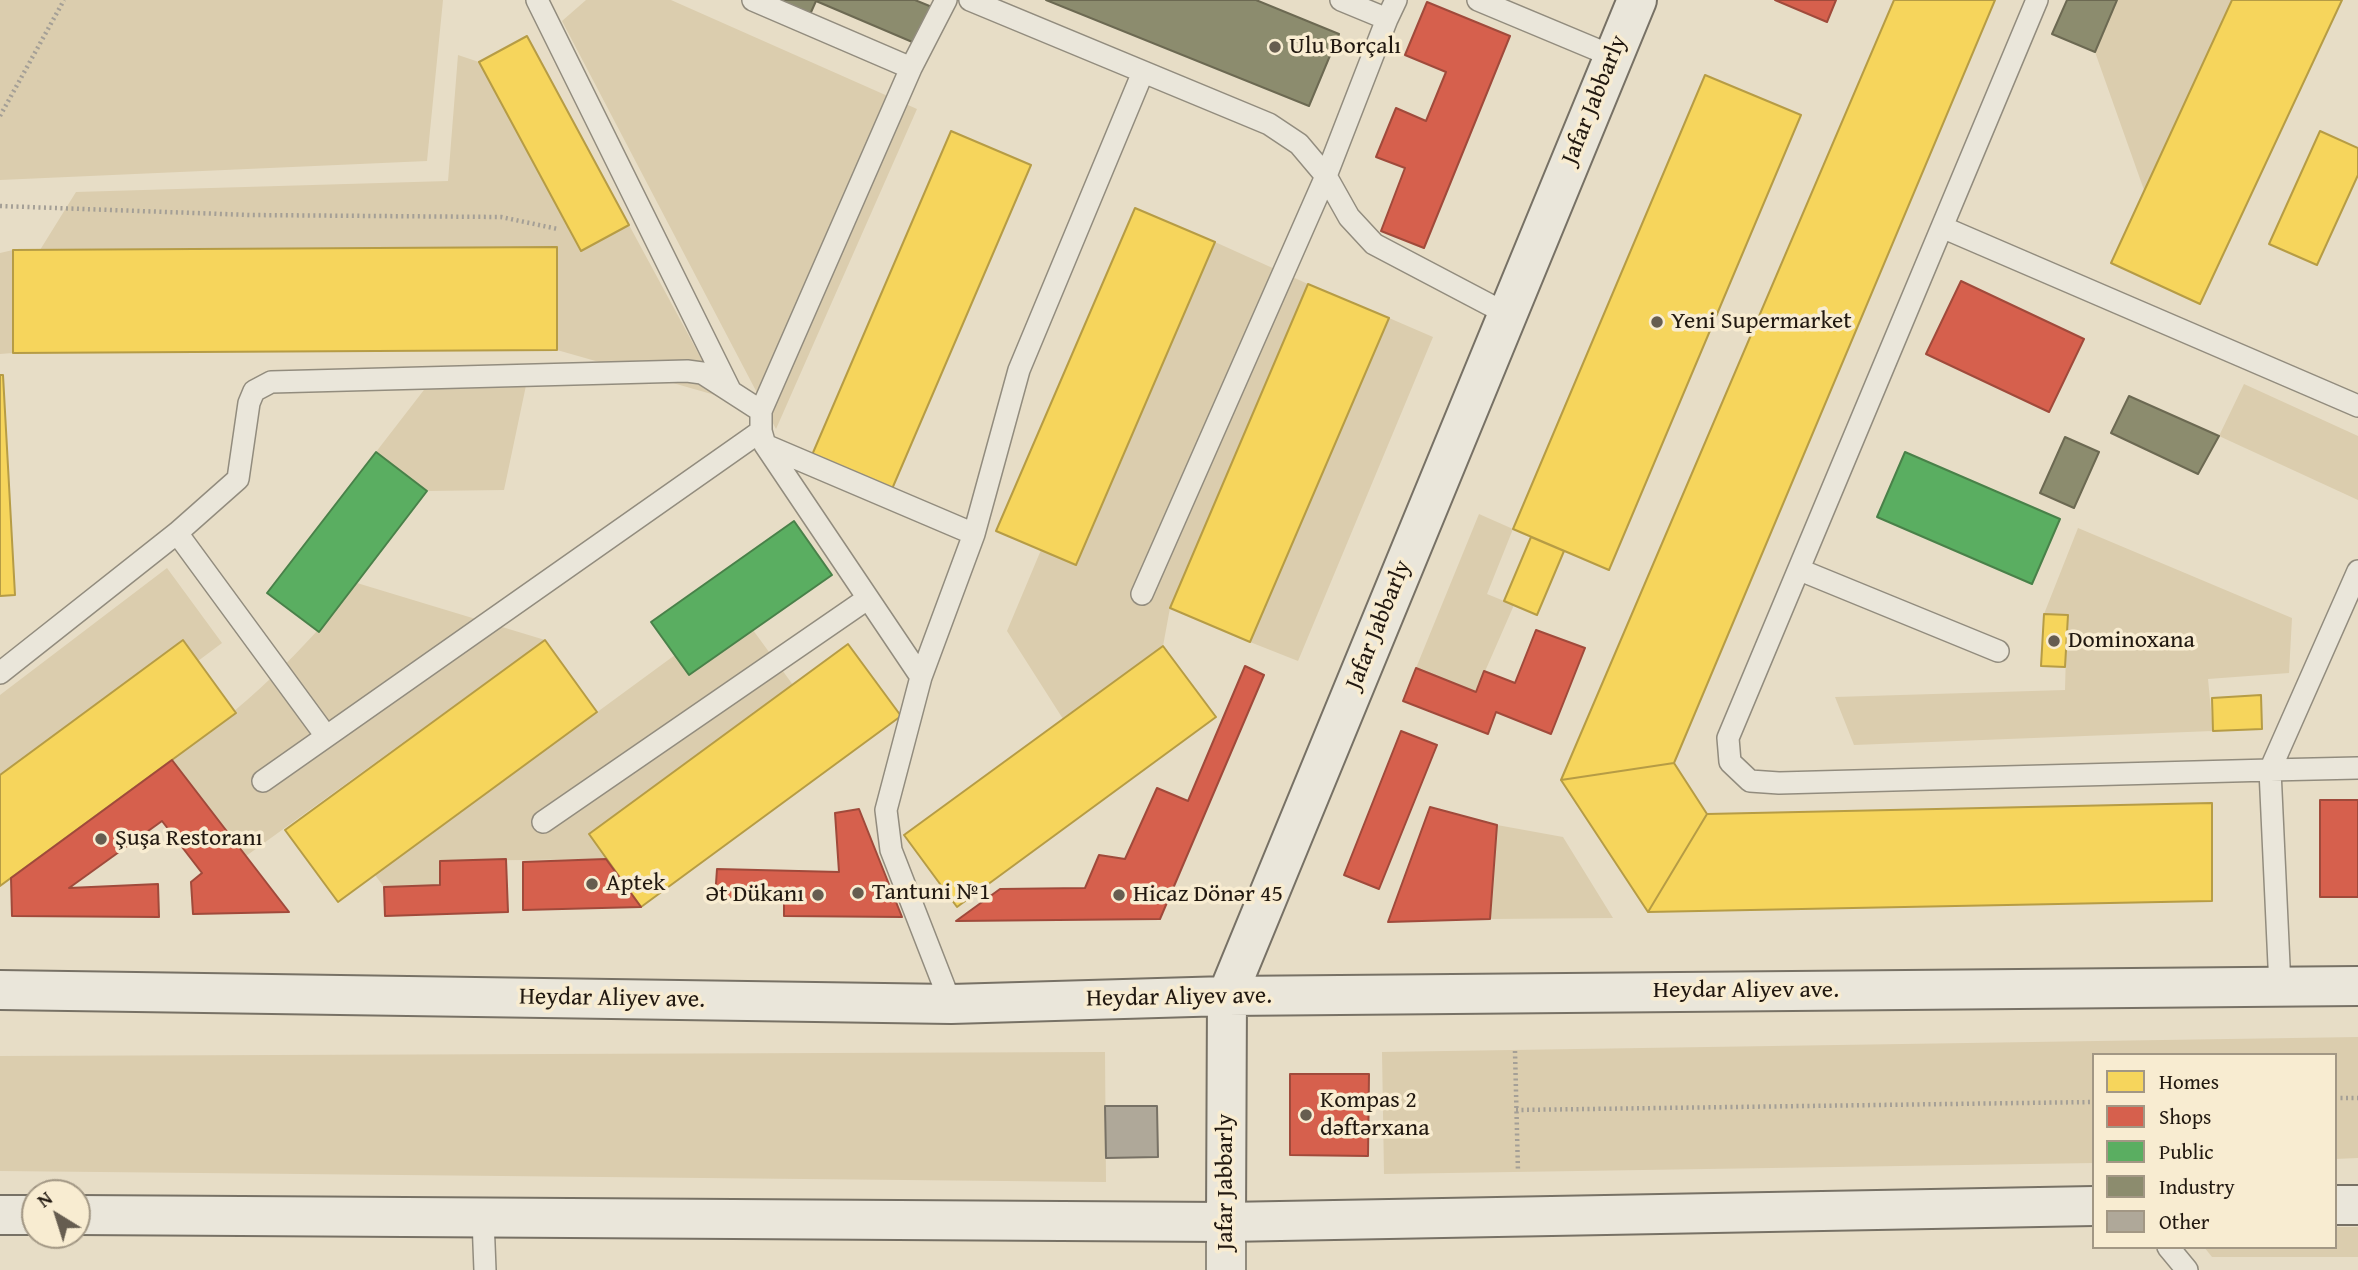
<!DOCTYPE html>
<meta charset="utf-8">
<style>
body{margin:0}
#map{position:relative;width:2358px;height:1270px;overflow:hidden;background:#e7ddc6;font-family:"Gentium Book Plus",serif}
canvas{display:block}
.legend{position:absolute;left:2092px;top:1053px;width:245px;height:196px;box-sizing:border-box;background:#f8ecd1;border:2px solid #a29784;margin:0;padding:9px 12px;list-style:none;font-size:21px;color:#211810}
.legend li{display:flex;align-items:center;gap:14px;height:35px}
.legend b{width:35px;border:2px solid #a29784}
.north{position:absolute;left:21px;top:1179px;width:70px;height:70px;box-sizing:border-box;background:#f8ecd1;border:2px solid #a29784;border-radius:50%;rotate:322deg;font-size:19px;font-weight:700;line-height:28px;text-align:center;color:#211810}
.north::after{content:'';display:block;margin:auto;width:24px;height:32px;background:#665d50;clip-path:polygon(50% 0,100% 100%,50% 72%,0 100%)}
</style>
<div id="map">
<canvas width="2358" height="1270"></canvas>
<ul class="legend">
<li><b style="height:19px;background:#f6d55c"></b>Homes</li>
<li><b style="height:19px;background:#d6604d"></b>Shops</li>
<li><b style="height:19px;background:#5aae61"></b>Public</li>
<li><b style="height:19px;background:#8c8c6e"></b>Industry</li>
<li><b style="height:19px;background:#afa899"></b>Other</li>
</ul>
<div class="north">N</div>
</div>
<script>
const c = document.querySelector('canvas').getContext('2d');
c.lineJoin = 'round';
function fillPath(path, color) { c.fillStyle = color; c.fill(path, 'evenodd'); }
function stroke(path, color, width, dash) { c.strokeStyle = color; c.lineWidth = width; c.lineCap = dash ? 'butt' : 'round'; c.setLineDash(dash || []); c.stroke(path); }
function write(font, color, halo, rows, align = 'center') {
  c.font = font + ' "Gentium Book Plus",serif'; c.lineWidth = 7; c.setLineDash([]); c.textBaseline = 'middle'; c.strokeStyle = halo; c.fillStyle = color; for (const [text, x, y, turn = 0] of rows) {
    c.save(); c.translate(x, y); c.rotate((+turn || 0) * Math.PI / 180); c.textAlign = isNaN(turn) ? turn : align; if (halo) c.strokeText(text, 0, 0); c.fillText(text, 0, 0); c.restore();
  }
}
fillPath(new Path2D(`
 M0 0H443L427 161 0 180Z
 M586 0H671L917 109 776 429 562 21Z
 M2117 0H2232L2144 190 2095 52Z
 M458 55 479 62 580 251 629 225 722 397 557 350V248L40 250 76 192 448 181Z
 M1215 242 1308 284 1170 608 1163 646 1063 719 1007 631 1041 550 1077 565Z
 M13 250V353L0 354V253Z
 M1389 318 1433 337 1298 661 1250 642Z
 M528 376 504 490 427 491 376 452 427 386Z
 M2244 384 2358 436V500L2219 436Z
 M1479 514 1513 529 1487 594 1514 605 1476 692 1416 668Z
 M2078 528 2292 618 2289 673 2208 679 2213 731 1854 745 1835 697 2065 690 2067 615 2044 614Z
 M167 568 222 643 198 661 183 641 0 775V695Z
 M357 583 545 640 246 856 172 760C244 707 302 654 357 583Z
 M753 630 793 685 589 834 606 859 440 861V885L384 887 375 875 675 655 689 675Z
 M1497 825 1563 837 1613 918 1490 919Z
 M2358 1037V1158L2335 1159V1055H2094V1163L1384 1174 1382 1052Z
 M1105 1052 1106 1182 0 1171V1056Z
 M2335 1227H2358V1257H2212L2204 1247H2335Z`), '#dbcdae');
const homes = new Path2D(`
 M1894 0H1995L1674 763 1561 780Z
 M2232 0H2342L2200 304 2111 263Z
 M527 36 629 225 581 251 479 62Z
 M1705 75 1801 115 1609 570 1513 529Z
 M951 131 1031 165 892 489 812 455Z
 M2320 131 2358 148V175L2317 265 2269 244Z
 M1135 208 1215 242 1076 565 996 531Z
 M557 247V350L13 353V250Z
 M1308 284 1389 318 1250 642 1170 608Z
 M0 375H3L15 595 0 596Z
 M1531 537 1564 551 1537 615 1504 601Z
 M2044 614 2068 615 2065 667 2041 666Z
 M183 640 236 713 0 886V775Z
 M545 640 597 712 338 902 285 830Z
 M848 644 901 716 641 907 589 834Z
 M1163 646 1216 717 957 907 904 835Z
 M2261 695 2262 729 2213 731 2212 698Z
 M1674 763 1707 814 1648 912 1561 780Z
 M2212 803V901L1648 912 1707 814Z`);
fillPath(homes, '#f6d55c');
stroke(homes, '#b69c45', 2);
const shops = new Path2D(`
 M1775 0H1836L1827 22Z
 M1427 2 1510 36 1424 248 1381 231 1405 168 1376 157 1396 108 1426 121 1446 72 1405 55Z
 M1961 281 2084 339 2049 412 1926 354Z
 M1536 630 1585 648 1551 734 1496 712 1488 734 1403 701 1416 668 1476 692 1484 671 1515 683Z
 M1245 666 1264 675 1160 919 956 921 1000 889 1085 888 1099 855 1125 859 1157 788 1188 801Z
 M1401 731 1437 745 1379 889 1344 875Z
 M172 760 289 912 193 914 191 882 202 873 162 821 69 888 158 884 159 917 12 916 11 878Z
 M2320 800H2358V897H2320Z
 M1430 807 1497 825 1490 919 1388 922Z
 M859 809 902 917 784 916V900L715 898 717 869 839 872 835 813Z
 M506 859 508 912 385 916 384 887 440 885V861Z
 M606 859 641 907 523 910V862Z
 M1290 1074H1369L1368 1156 1290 1155Z`);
fillPath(shops, '#d6604d');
stroke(shops, '#a04a3b', 2);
const public = new Path2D(`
 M376 452 427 491 319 632 267 593Z
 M1905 452 2060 519 2032 584 1877 517Z
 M794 521 832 575 689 675 651 622Z`);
fillPath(public, '#5aae61');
stroke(public, '#498149', 2);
const industry = new Path2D(`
 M763 0H915L932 7 917 44 816 1 808 19Z
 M1046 0H1256L1339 34 1309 106Z
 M2067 0H2117L2095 52 2052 34Z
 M2129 396 2219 436 2198 474 2111 433Z
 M2065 437 2099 452 2074 508 2040 493Z`);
fillPath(industry, '#8c8c6e');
stroke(industry, '#6c6952', 2);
const building = new Path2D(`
 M1105 1106H1157L1158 1157 1106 1158Z`);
fillPath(building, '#afa899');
stroke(building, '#777165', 2);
const lane = new Path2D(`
 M537 0 730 390
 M753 0 911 68 946 0
 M970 0 1269 124 1299 144 1326 176 1349 217 1374 244 1507 314
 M1341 0 1387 19 1396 0
 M1478 0 1612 56
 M2037 0 1728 738 1730 762 1750 781 1779 783 2270 770 2280 987
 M911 68 761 411V431L765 445 921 677
 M1942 227 2358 406
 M765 445 974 534
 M177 533 326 736
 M1800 570 1998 651
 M2358 571 2270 770 2358 768
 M1142 594 1326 176 1387 19
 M0 673 177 533 238 479 249 403 254 391 271 382 687 371 702 373 761 411
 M263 781 761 431
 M543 822 867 599
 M951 1004 891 850 886 810 921 677 974 534 1019 370 1143 72
 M483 1219 485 1270
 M2168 1247 2187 1270`);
const street = new Path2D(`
 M1226 1270V1222`);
const secondary = new Path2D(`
 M0 990 951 1004 1227 996 2358 986
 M2335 1205H2358
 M0 1215H35
 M77 1215 1226 1222 2094 1206
 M1226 1222 1227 996 1637 0`);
stroke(lane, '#928c7e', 24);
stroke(street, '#928c7e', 42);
stroke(secondary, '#777165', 42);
stroke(new Path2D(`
 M0 116 64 0
 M0 206 250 215 501 217 558 229
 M1515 1051 1518 1172
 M2335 1098H2358
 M1516 1110 2094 1102`), '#a49f96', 4.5, [2, 3.5]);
stroke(lane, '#eae6da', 21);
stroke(street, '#eae6da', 38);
stroke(secondary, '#eae6da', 38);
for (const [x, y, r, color] of [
 [1275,47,7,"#665d50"],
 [1657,322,7,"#665d50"],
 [2054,641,7,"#665d50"],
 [101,839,7,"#665d50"],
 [592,884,7,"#665d50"],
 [858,893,7,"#665d50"],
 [818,895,7,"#665d50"],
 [1119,895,7,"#665d50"],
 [1306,1115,7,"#665d50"]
]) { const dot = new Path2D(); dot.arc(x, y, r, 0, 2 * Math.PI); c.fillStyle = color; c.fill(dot); stroke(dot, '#f8ecd1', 2.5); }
write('24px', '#211810', '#f8ecd1', [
 ["Ulu Borçalı",1289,47],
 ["Yeni Supermarket",1671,322],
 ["Dominoxana",2068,641],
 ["Şuşa Restoranı",115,839],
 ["Aptek",606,884],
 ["Tantuni №1",872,893],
 ["Әt Dükanı",804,895,"right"],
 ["Hicaz Dönәr 45",1133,895],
 ["Kompas 2",1320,1101],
 ["dəftərxana",1320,1129]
], 'left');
write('24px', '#211810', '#f8ecd1', [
 ["Jafar Jabbarly",1595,100,-68],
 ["Jafar Jabbarly",1379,625,-68],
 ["Heydar Aliyev ave.",1746,991],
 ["Heydar Aliyev ave.",1179,998,-1],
 ["Heydar Aliyev ave.",612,999,1],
 ["Jafar Jabbarly",1226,1182,-90]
]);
</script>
